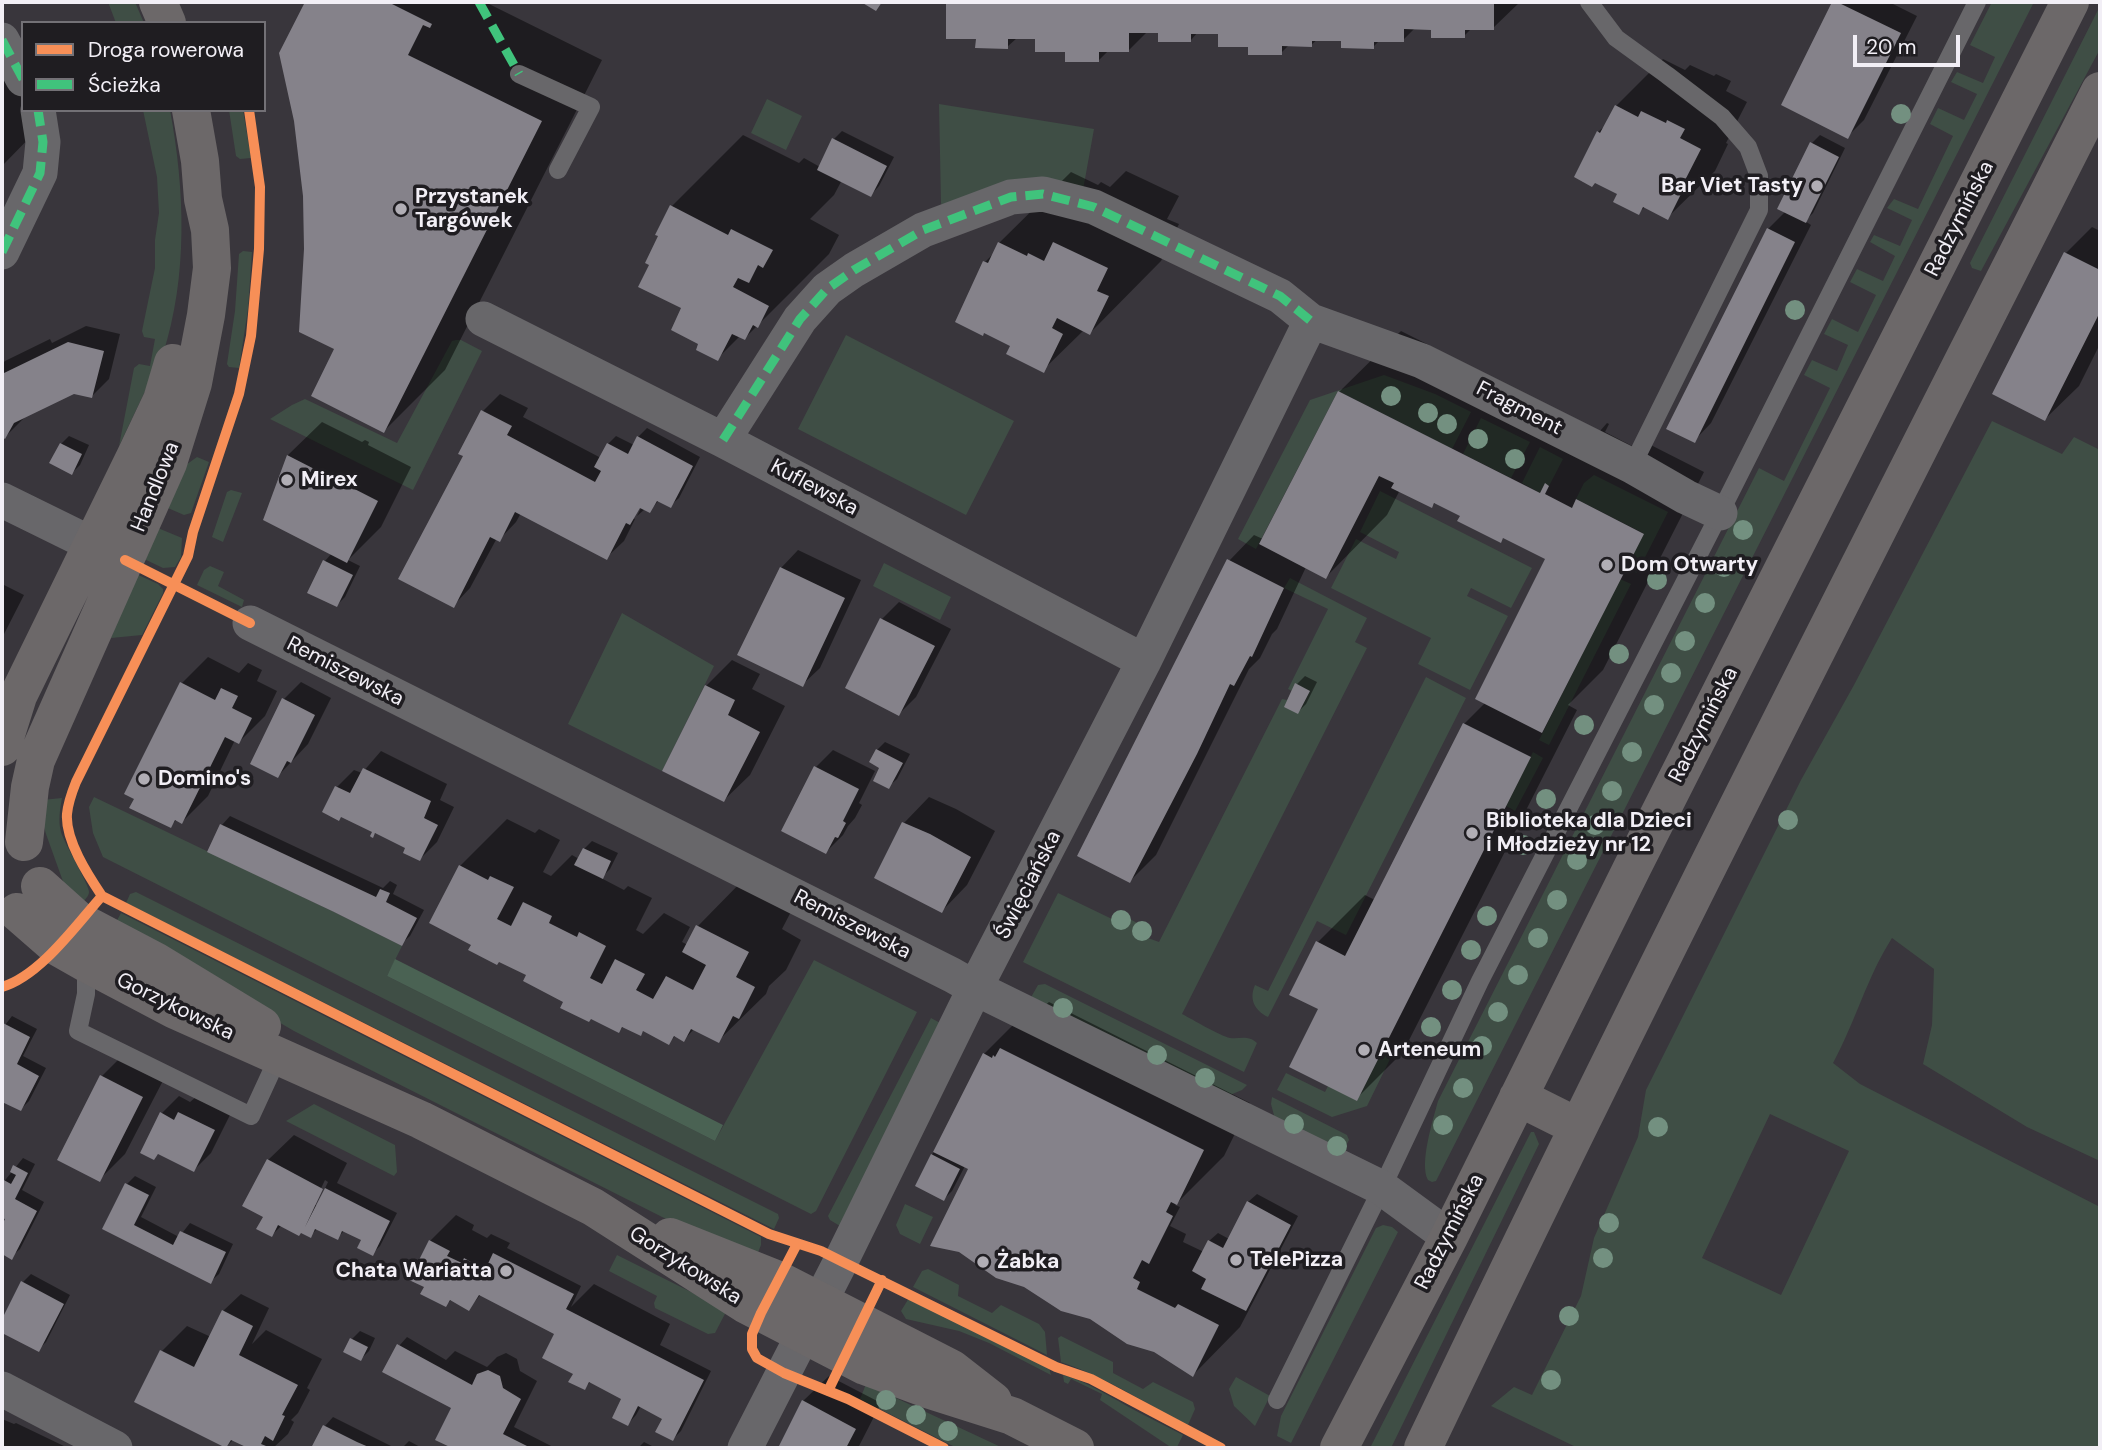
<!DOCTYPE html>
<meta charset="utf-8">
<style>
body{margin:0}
#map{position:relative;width:2102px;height:1450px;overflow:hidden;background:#39363c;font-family:"DM Sans",sans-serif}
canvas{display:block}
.frame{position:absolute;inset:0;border:4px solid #f2eff6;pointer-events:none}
.legend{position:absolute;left:21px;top:21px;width:245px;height:91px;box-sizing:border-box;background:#1f1d21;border:2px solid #737176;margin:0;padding:9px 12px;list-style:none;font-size:21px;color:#f2eff6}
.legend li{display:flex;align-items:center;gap:14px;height:35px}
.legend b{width:35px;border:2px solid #737176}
.scale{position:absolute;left:1853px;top:35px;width:107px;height:32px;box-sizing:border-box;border:4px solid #f2eff6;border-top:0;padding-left:9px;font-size:21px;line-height:24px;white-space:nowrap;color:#f2eff6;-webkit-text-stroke:5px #1f1d21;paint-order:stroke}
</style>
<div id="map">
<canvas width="2102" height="1450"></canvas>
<div class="frame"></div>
<ul class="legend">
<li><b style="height:9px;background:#f78f57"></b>Droga rowerowa</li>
<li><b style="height:9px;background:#40c37c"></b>Ścieżka</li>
</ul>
<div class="scale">20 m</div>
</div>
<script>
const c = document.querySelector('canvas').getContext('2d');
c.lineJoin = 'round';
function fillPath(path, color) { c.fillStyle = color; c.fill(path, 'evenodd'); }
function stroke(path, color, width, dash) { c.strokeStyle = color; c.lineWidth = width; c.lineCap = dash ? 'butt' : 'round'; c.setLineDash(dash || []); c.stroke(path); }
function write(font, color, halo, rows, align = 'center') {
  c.font = font + ' "DM Sans",sans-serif'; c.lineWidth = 7; c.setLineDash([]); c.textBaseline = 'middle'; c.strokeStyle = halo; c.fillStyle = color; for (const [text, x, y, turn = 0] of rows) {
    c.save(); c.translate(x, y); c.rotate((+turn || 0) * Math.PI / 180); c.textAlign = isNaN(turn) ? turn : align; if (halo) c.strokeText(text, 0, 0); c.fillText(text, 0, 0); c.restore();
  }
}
fillPath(new Path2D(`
 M108 2H135L144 23H116Z
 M1992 2H2034L1436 1181 1432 1182 1428 1180C1419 1164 1433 1120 1438 1101L1759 468 1784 481 1830 388 1804 375 1812 360 1837 371 1848 345 1824 334 1832 319 1858 332 1876 295 1850 282 1857 269 1883 281 1895 256 1870 242 1874 235 1900 246 1912 220 1887 208 1894 199 1918 209 1953 136 1930 124 1938 108 1964 120 1977 94 1951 82 1957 72 1983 83 1995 57 1970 45Z
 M2100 6V49L1981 271 1972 268 1970 263Z
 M767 99 802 116 786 150 751 133Z
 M939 104 1094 129 1083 190 943 210 941 203Z
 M143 110H170C185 190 188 276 163 354 159 364 153 374 149 383 139 404 129 425 119 446L134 368 139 364 150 366 155 339 144 337 142 331 155 268V240L159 213 157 177Z
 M229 110H243L251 158 240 159 236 156Z
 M243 251 252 252 248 309 239 368 229 367 227 364 235 311 239 254Z
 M846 335 1014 421 966 515 798 429Z
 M456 340H461L482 351 413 490 270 419 292 405 305 399 397 443 452 341Z
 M1384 375 1435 394 1471 412 1452 449 1338 391 1256 549 1238 539 1310 400Z
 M1481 418 1530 442 1511 478 1463 454Z
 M1992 421 2062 454 2074 437 2100 450V1161L2027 1127 1923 1064 1932 1025 1934 969 1892 938C1867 977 1855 1023 1833 1063L1860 1084 2100 1207V1448H1578L1491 1406 1514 1387 1532 1395 1581 1296 1594 1238 1638 1137 1646 1090 1801 780 1854 685ZM1770 1114 1849 1151 1781 1295 1702 1258Z
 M1540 447 1563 459 1549 486 1545 484 1540 493 1522 483Z
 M197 457 209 462 191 513 184 515 161 505 176 472Z
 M1594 475 1668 512 1637 573 1626 568 1643 533 1576 499 1584 483Z
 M231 490 242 493 223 542 212 537 227 492Z
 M1380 491 1532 568 1511 608 1471 588 1467 596 1508 616 1470 690 1418 664 1431 638 1331 588 1356 539 1396 559 1399 552 1360 532Z
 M153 526 182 538 181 557 175 567 163 568 140 557Z
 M884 563 951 597 940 620 873 586Z
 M210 566 224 572 218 586 244 600 242 607 197 585 204 570Z
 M134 573 158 584 163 589V593L142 635 111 638Z
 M1290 578 1367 618 1355 642 1367 648 1182 1014C1192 1019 1220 1036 1230 1038 1241 1039 1248 1035 1257 1043L1244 1072 1023 962 1058 893 1112 919 1116 912 1151 930 1148 938 1159 942 1282 699 1287 700 1292 691 1288 689 1328 609 1284 588Z
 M1620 579 1631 584 1549 745 1539 740Z
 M622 613 714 666 662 771 568 724Z
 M1426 677 1466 698 1346 935 1317 921 1268 1017C1254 1010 1249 999 1255 985L1268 991Z
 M1533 752 1543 758 1515 811 1506 806Z
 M94 797 334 912 402 946 387 976 715 1141 814 960 917 1012 816 1211 811 1214 103 857 93 833 89 807Z
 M62 798C60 809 58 821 61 832 64 843 90 886 89 892 89 897 83 901 80 905L65 887 46 834 42 820V800Z
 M136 892 778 1214 779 1218 774 1229 126 903 130 894Z
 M121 913 761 1237V1245L757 1255 680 1226 353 1061 294 1031 114 926Z
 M1045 984 1247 1085 1242 1090 1230 1095 1030 999 1038 985Z
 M931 1018 942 1024 840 1226 830 1220 828 1216Z
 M1386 1044 1395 1049 1367 1106 1332 1117 1277 1090 1286 1073 1325 1092 1328 1086Z
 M1272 1097 1347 1135 1349 1140 1341 1155 1275 1119 1271 1104Z
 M314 1104 395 1145 397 1172 394 1176 286 1121Z
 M1531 1132H1534L1539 1144 1391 1448H1370Z
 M905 1204 933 1217 920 1244 900 1234 896 1225Z
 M1383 1225 1392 1227 1398 1232 1291 1443 1277 1436 1281 1416 1376 1228Z
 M617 1255 727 1310 715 1333 708 1334 655 1308 654 1303 657 1296 609 1271Z
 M928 1269 959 1285 958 1296 992 1313 1001 1305 1039 1324 1045 1332 1047 1355 913 1287 922 1271Z
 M909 1298 1049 1368 1051 1375 989 1343 959 1331 906 1319 901 1311Z
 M1061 1336 1113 1362V1373L1143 1389 1153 1382 1193 1402 1195 1409 1188 1425C1146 1404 1106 1377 1061 1362L1058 1338Z
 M1063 1375C1091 1383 1113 1399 1138 1412 1153 1420 1168 1427 1183 1435L1177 1447 1172 1448 1100 1400 1102 1394 1071 1379 1068 1384 1064 1382Z
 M1236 1377 1270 1396 1255 1426 1234 1406 1229 1389Z
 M866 1384 1003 1448H957L860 1399Z`), '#3f4e45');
fillPath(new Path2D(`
 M395 959 723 1125 715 1141 387 976Z`), '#4a6253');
fillPath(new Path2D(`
 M307 2H485L602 60 445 370 384 431 337 348 306 249 304 196 296 120 281 53Z
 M947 2H1520L1493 28H1472L1464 36 1433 28H1415L1403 40H1380L1373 47 1342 39H1318L1311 45H1289L1281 53 1250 45 1220 32H1198L1191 40 1159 32H1147L1128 51H1108L1099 60 1067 51 1037 38H1017L1007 47 977 38 947 37Z
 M1834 2H1889L1917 16 1864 120 1847 137 1783 105Z
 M2 41 23 46V110L41 126 2 166Z
 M1663 59 1685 70 1690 65 1714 76 1716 74 1731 81 1726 91 1747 102 1726 143 1728 144 1715 171 1667 218 1645 207 1638 213 1619 193 1598 132 1607 124 1616 106Z
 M842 131 894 157 879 186 871 195 842 180 834 195 810 219 839 235 829 254 745 338 740 336 717 359 701 343 684 307 651 264 672 206 743 135 799 163 804 158 820 167 834 139Z
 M1820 135 1845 148 1813 213 1805 221 1811 225 1711 423 1694 441 1768 229 1786 211 1812 143Z
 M1126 171 1179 196 1167 219 1179 224 1161 261 1090 333 1084 330 1043 370 1013 345 985 262 995 252 999 243 1071 172 1098 185 1101 182 1110 187Z
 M2092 227 2100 231V344L2079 386 2045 419 1994 393 2066 253Z
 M86 326 120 334 109 379 92 396 73 392 29 413 5 437 2 435V364L5 361 50 339 52 343Z
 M1401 331 1600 431 1607 423 1609 424 1605 432 1632 446 1639 439 1704 472 1603 670 1568 705 1577 710 1403 1052 1356 1099 1320 1009 1318 942 1365 895 1375 900 1464 724 1485 703 1547 559 1504 537 1500 541 1462 516 1436 502 1432 506 1400 490 1387 515 1326 577 1306 567 1277 629 1272 634 1260 658 1249 669 1156 855 1130 881 1229 561 1254 535 1263 539 1339 392Z
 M500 394 528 408 523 417 601 458 608 444 616 436 634 445 638 437 647 428 700 457 679 498 670 506 659 500 650 511 645 509 637 516 646 498 632 518 635 519 624 541 606 558 521 513 516 522 499 540 497 538 470 588 453 606 465 455 461 453 483 411Z
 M322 422 362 442 365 440 369 442 368 445 411 467 381 527 348 560 360 566 345 597 337 605 325 561 332 553 265 519 288 455Z
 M69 436 89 445 80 465 72 473 61 444Z
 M798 550 861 580 820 668 802 685 781 568Z
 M2 584 24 595 2 638Z
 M899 602 951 629 916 697 899 714 882 619Z
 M208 657 239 673 248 663 262 670 257 681 277 691 265 716 239 742 235 740 208 796 182 822 177 819 171 826 182 683Z
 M732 660 760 674 752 689 785 706 750 775 724 800 706 686Z
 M1305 676 1317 682 1306 704 1298 712 1297 684Z
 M301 682 331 698 308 744 278 776 284 699Z
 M885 742 910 754 897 779 888 787 877 750Z
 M833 750 875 771 859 803 862 805 855 818 848 826 843 835 826 852 815 768Z
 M381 751 447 784 440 800 454 807 437 842 420 859 407 848 377 832 372 836 374 831 337 787 354 770 362 773Z
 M929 797 956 809 995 831 967 885 942 911 904 823Z
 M230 816 383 888 390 881 397 885 393 894 424 910 410 936 401 944 209 851 222 825Z
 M507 819 535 833 539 829 560 840 543 872 551 876 572 855 579 859 584 849 592 841 618 853 610 869 601 878 624 890 628 886 652 898 636 930 643 934 664 913 690 927 682 942 688 945 698 926 745 878 795 904 782 929 801 940 786 970 769 986 766 994 718 1041 694 1029 684 1040 676 1035 669 1043 644 1030 641 1034 624 1026 619 1031 566 1001 528 974 473 944 460 866Z
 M1049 1002 1250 1103 1224 1156 1175 1205 1180 1207 1170 1226 1186 1234 1183 1242 1204 1252 1209 1241 1218 1233 1229 1239 1248 1202 1257 1194 1298 1216 1240 1327 1193 1375 970 1168 965 1166 952 1191 944 1199 932 1155 984 1054 1031 1007 1039 1011Z
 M12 1016 37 1029 23 1056 46 1068 29 1101 21 1109 2 1100V1029Z
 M128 1050 168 1071 125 1154 99 1180 60 1160 102 1076Z
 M179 1096 190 1102 197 1096 231 1113 211 1153 194 1170 159 1153 154 1158 162 1113Z
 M294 1135 347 1163 337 1183 397 1213 380 1246 372 1254 364 1239 345 1230 337 1238 318 1228 310 1236 282 1225 272 1235 265 1216 268 1160ZM325 1180 328 1182 317 1205H313Z
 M23 1158 35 1164 22 1190 44 1202 20 1249 11 1257 2 1253V1229L7 1219 2 1216V1184Z
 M135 1176 156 1187 141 1217 179 1237 190 1223 233 1244 219 1274 210 1282 104 1229 127 1184Z
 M456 1215 474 1225 472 1230 487 1238 491 1234 510 1243 507 1248 581 1286 571 1307 594 1284 670 1324 660 1345 711 1371 681 1431 673 1439 665 1418 641 1406 636 1415 628 1424 624 1398 591 1381 585 1388 575 1373 560 1327 481 1294 469 1309 452 1299 446 1305 426 1286 430 1241Z
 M31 1274 70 1295 46 1342 38 1350 2 1331V1323L23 1282Z
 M241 1294 269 1308 252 1344 266 1330 322 1359 307 1388 310 1390 298 1413 291 1420 294 1422 288 1434 273 1448H252L234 1439 226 1447 162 1351 187 1326 211 1337 223 1311Z
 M360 1331 375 1338 369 1351 361 1359 352 1339Z
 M407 1337 446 1360 455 1351 487 1367 497 1357 506 1353 517 1359 520 1371 537 1381 514 1427 555 1448H456L437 1439 454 1407 399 1346Z
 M829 1376 881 1403 858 1448H780L803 1401Z
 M333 1417 395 1448H313L325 1426Z
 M2 1419 14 1424 16 1423 68 1448H2Z
 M409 1441 422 1448H402Z
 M644 1442 656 1448H638Z`), '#0007');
fillPath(new Path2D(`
 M305 2H388L432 24 430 28 423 25 408 55 542 121 384 433 311 396 334 349 299 332 304 249 303 196 294 121 279 53Z
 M861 2H882L876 11Z
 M946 2H1494V30H1465V38H1431V30L1404 29V42H1374V49L1341 48V41H1312V47L1282 46V55H1248V47H1218V34H1191V42H1158V33H1129V52H1099V62H1065V52H1035V39H1008V49L975 48 976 39H946Z
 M1832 2H1837L1901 33 1848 139 1781 105Z
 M1615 105 1638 117 1641 111 1666 123 1667 120 1685 129 1680 138 1701 149 1680 190 1682 192 1668 220 1643 207 1639 215 1613 202 1617 194 1595 183 1592 187 1574 177 1597 131 1600 133Z
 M832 138 887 166 871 197 817 170Z
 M1810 142 1839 157 1806 223 1777 209Z
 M670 205 728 235 731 229 773 250 763 268 758 265 749 283 738 278 733 287 769 306 758 328 753 325 745 340 732 334 718 361 696 350 698 344 671 330 681 308 638 287 649 265 645 263 658 236 655 235Z
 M1767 228 1795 242 1695 443 1666 429Z
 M998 242 1027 256 1028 253 1044 261 1053 242 1108 268 1097 291 1109 296 1090 335 1057 318 1052 328 1063 334 1044 373 1006 354 1010 346 984 333 983 336 955 322 983 261 988 263Z
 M2064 252 2100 270V312L2045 421 1992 394Z
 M68 342 104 351 92 398 74 394 14 423 5 439 2 437V374Z
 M1338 391 1540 493 1545 483 1549 486 1545 494 1572 508 1576 499 1644 534 1542 733 1475 699 1545 559 1503 538 1501 543 1457 521 1460 516 1434 503 1432 508 1391 488 1394 483 1379 476 1326 579 1259 544Z
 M481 410 512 426 507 435 595 482 601 471 594 467 607 443 628 454 637 436 693 466 671 508 657 501 650 513 640 508 630 525 626 523 607 560 515 512 500 542 490 537 454 608 398 579 463 456 458 454Z
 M60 443 82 454 72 475 49 463Z
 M287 455 328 476 330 472 337 476 335 479 378 501 347 563 263 520Z
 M1227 559 1284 588 1252 657 1250 656 1234 686 1230 684 1197 754 1130 883 1077 856Z
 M323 560 353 575 337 607 307 593Z
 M780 567 845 598 803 687 737 655Z
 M880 618 935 646 899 716 845 688Z
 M180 682 215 700 221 688 238 696 232 708 252 718 239 744 225 737 182 824 175 820 171 828 129 808 134 799 124 794Z
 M1295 683 1310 691 1298 714 1284 707Z
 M705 685 735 700 728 715 760 732 724 802 662 771Z
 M282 698 315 715 291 763 287 761 278 778 250 764Z
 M1463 723 1531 757 1357 1101 1289 1067 1318 1009 1289 995 1316 941 1345 956Z
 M876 749 903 763 889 789 873 781 879 768 869 762Z
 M814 766 859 789 843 821 846 823 838 838 835 837 826 854 781 831Z
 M363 768 431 801 424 818 438 825 420 861 403 853 405 848 375 833 373 838 371 837 370 836 372 832 341 817 339 821 322 812 335 786 350 793Z
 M902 822 930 834 971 857 942 913 874 878Z
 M220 824 376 897 380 889 390 893 386 902 417 918 402 946 334 912 207 852Z
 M583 848 611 861 603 879 574 865Z
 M459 865 488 880 490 876 514 887 497 919 511 926 523 902 552 916 549 923 577 937 579 932 606 946 590 978 602 984 615 959 645 974 636 990 653 999 666 976 693 990 706 965 682 952 696 925 749 952 736 977 755 987 739 1019 733 1016 719 1043 691 1029 684 1042 674 1036 669 1045 643 1031 641 1036 622 1027 619 1033 591 1019 589 1022 560 1008 563 1002 523 981 526 975 499 962 497 965 468 950 471 945 429 923Z
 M3 1023 30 1037 17 1064 39 1076 21 1111 2 1102Z
 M1000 1048 1204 1150 1177 1205 1171 1202 1166 1212 1173 1216 1149 1264 1142 1260 1133 1278 1140 1282 1137 1289 1175 1308 1178 1304 1219 1325 1193 1377 1154 1352 1127 1344 1090 1319 1061 1311 1024 1287 996 1278 959 1252 930 1246 968 1169 933 1152 983 1053 992 1058 993 1055 995 1057Z
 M100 1075 143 1097 100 1182 57 1160Z
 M160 1112 174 1120 178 1112 215 1130 194 1172 158 1154 154 1160 140 1153Z
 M931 1154 960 1169 944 1201 915 1186Z
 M267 1159 323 1189 305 1227 325 1188 390 1221 373 1256 357 1248 361 1240 342 1231 338 1240 315 1229 311 1238 301 1233 299 1236 278 1225 272 1237 256 1229 263 1217 242 1206Z
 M13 1165 28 1173 15 1199 37 1211 12 1260 2 1254V1225L5 1219 2 1218V1179L11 1184 16 1175 10 1172Z
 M125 1183 149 1195 134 1225 173 1245 180 1231 226 1252 211 1284 102 1229Z
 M1247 1201 1291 1225 1246 1311 1201 1289 1206 1279 1192 1271 1208 1240 1223 1248Z
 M429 1240 450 1251 447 1256 462 1263 464 1258 485 1270 493 1253 540 1277 574 1294 566 1309 704 1380 673 1441 655 1432 662 1419 638 1406 628 1426 612 1418 621 1399 589 1382 585 1390 568 1382 573 1374 542 1358 554 1334 479 1295 469 1311 450 1300 446 1307 420 1294 424 1287 409 1280Z
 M21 1281 64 1304 39 1352 2 1333V1319Z
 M222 1310 253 1326 239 1355 298 1385 282 1415 285 1416 273 1441 265 1436 261 1444 271 1448H248L231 1440 226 1448 134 1402 160 1350 194 1367Z
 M350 1338 368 1347 361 1361 343 1352Z
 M397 1344 472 1385 477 1374 488 1370 500 1376 503 1388 521 1399 503 1434 531 1448H452L435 1440 451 1408 382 1372Z
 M802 1400 856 1429 846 1448H778Z
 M323 1425 357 1442 371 1448H311Z`), '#85828a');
stroke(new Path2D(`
 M1589 2 1616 38 1667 75 1722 117 1748 147 1759 176V210L1632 466
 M519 74 591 107 558 170
 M86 963V994L78 1031 251 1116 280 1053
 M1277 1400 1382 1188 1480 981 1720 513 1977 2`), '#68676a', 18);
stroke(new Path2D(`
 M2 40 23 79
 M2 252 40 173 43 142 38 110
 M483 319 723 440 1144 661
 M723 440 800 319 827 289 854 270 923 230 1011 197 1043 194 1094 207 1280 296 1311 321 1422 361 1632 466 1686 497 1720 513
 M2 500 118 557
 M250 623 952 975 975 988 1382 1188 1449 1237
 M2 1389 115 1448
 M745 1448 841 1261 975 988 1144 661 1311 321`), '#68676a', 35);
stroke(new Path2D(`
 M158 2 167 23
 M2 747 18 696 135 457 162 400 173 363
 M24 842 30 787 36 760 168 463 193 383 206 315 212 268 210 230 203 199 200 161 191 110
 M40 886 79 921 155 961 262 1026
 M17 912 56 946 86 963 175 1010 421 1120 593 1207 745 1304 865 1366 930 1390 1012 1416 1075 1448
 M1518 1097 1578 1127
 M670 1237 778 1280 952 1369 993 1401
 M1339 1448 1449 1237 1633 866 2070 2
 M1423 1448C1640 992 1872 542 2100 91`), '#6c6869', 38);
stroke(new Path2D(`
 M479 2 519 74
 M2 40 23 79
 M2 252 40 173 43 142 38 110
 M723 440 800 319 827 289 854 270 923 230 1011 197 1043 194 1094 207 1280 296 1311 321`), '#40c37c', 9, [18, 9]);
stroke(new Path2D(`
 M125 560 250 623
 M102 896 769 1234 821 1251 841 1261 1056 1367 1091 1379 1221 1448
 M2 987C40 976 76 925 102 896 88 875 65 840 67 814 68 803 72 792 76 782L188 556 193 532 239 394 251 336 259 249 260 187 249 110
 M797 1244 761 1313 752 1334V1349L757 1358 784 1373 848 1399 944 1448
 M828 1391 882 1280`), '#f78f57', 10);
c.fillStyle = '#739080';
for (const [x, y] of [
 [1901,114],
 [1795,310],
 [1391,396],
 [1428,413],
 [1447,424],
 [1478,439],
 [1515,459],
 [1743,530],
 [1724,567],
 [1657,580],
 [1705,603],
 [1685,641],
 [1619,654],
 [1671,673],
 [1654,705],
 [1584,725],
 [1632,752],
 [1612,791],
 [1546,799],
 [1788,820],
 [1595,825],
 [1523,845],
 [1577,860],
 [1557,900],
 [1487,916],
 [1121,920],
 [1142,931],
 [1538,938],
 [1471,950],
 [1518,975],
 [1452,990],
 [1063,1008],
 [1498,1012],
 [1431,1027],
 [1482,1046],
 [1157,1055],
 [1205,1078],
 [1463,1088],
 [1294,1124],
 [1443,1125],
 [1658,1127],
 [1337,1146],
 [1609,1223],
 [1603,1258],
 [1569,1316],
 [1551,1380],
 [886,1400],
 [916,1415],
 [948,1431]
]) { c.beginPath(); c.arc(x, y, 10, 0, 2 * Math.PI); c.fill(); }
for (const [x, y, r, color] of [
 [1817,186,7,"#b1aeb5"],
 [401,209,7,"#b1aeb5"],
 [287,480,7,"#b1aeb5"],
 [1607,565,7,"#b1aeb5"],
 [144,779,7,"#b1aeb5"],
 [1472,833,7,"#b1aeb5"],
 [1364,1050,7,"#b1aeb5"],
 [1236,1260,7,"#b1aeb5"],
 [983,1262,7,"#b1aeb5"],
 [506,1271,7,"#b1aeb5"]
]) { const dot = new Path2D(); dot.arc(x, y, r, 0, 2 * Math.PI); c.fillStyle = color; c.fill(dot); stroke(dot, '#1f1d21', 2.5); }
write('bold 21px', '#f2eff6', '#1f1d21', [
 ["Bar Viet Tasty",1803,186,"right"],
 ["Przystanek",415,197],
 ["Targówek",415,221],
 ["Mirex",301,480],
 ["Dom Otwarty",1621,565],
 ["Domino's",158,779],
 ["Biblioteka dla Dzieci",1486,821],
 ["i Młodzieży nr 12",1486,845],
 ["Arteneum",1378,1050],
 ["TelePizza",1250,1260],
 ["Żabka",997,1262],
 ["Chata Wariatta",492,1271,"right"]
], 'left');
write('21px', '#f2eff6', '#1f1d21', [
 ["Radzymińska",1960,219,-63],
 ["Fragment",1519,409,27],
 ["Handlowa",156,487,-68],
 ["Kuflewska",814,488,28],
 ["Remiszewska",345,672,27],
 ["Radzymińska",1704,725,-63],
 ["Święciańska",1029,885,-63],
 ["Remiszewska",852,925,27],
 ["Gorzykowska",175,1007,26],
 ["Radzymińska",1450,1232,-63],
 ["Gorzykowska",685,1266,32]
]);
</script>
